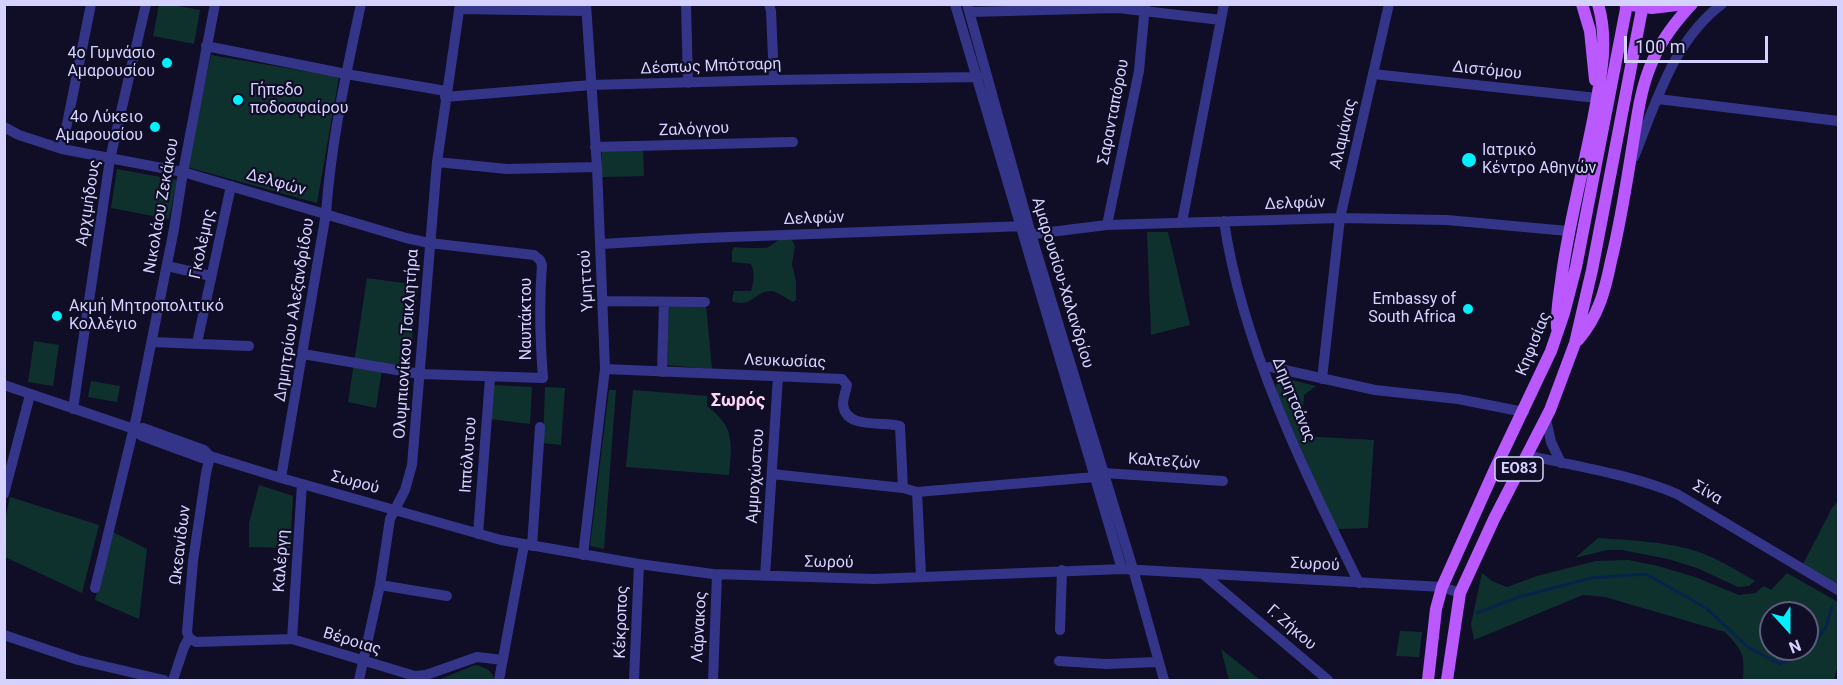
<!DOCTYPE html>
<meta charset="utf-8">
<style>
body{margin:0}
#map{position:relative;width:1843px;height:685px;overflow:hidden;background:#100d26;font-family:Roboto,sans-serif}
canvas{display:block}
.frame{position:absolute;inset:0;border:6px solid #d5d2ff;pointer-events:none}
.north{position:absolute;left:1759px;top:601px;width:60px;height:60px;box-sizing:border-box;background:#100d26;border:2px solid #5f5c7d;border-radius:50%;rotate:159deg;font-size:16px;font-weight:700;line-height:24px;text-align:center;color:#d5d2ff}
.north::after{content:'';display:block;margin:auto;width:21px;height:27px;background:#00f0fd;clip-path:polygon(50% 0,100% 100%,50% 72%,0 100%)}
.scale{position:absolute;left:1624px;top:36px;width:144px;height:27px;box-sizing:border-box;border:3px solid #d5d2ff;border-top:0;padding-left:8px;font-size:18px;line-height:21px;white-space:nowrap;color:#d5d2ff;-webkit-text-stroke:4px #100d26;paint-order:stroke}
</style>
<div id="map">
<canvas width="1843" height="685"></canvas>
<div class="frame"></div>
<div class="north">N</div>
<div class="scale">100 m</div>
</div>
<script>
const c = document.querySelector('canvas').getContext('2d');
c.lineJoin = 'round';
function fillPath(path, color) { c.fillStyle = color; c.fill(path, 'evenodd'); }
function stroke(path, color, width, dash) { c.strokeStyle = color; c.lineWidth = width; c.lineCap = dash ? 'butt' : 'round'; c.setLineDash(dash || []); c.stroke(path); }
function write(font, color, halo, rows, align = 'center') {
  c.font = font + ' Roboto,sans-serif'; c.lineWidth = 4.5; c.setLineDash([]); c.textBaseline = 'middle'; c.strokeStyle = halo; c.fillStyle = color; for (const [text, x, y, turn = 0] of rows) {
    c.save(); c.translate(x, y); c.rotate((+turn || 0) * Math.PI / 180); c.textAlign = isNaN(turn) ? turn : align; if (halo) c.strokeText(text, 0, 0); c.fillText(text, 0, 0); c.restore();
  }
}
fillPath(new Path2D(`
 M159 5H173L200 10 194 44 153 36Z
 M211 55 339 77 317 203 187 167Z
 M643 146 644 176 602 177V147Z
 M117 169 177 180 169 219 111 208Z
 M1168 232 1190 325 1151 335 1147 232Z
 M780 239 792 240 795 246 792 264 796 281V300L793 302C787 299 779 292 772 291 755 290 752 309 732 301L734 291H751C754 281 755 273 751 264L732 262V251L734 247C738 248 762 248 766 248 770 247 776 242 780 239Z
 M367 278 418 285 409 368 383 363 376 408 348 402Z
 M669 305H706L712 369 667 365Z
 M34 341 59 345 53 386 28 382Z
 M1284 378 1316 386 1304 395 1301 436 1374 440 1368 528 1336 529 1276 391C1275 384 1277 381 1284 378Z
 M91 381 120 386 117 402 88 397Z
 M493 385 532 387 530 424 490 419Z
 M545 387 565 388 561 445 543 443Z
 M609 390H616L604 549 590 546Z
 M633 390 707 396V406C735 427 732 443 729 475L626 467Z
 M259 485 293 496 290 548 249 547V523Z
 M10 497 99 525 82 593 5 557V521Z
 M1838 501V584L1802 566 1832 508Z
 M113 532 147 549 139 619 95 600Z
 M1598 538C1627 540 1669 542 1696 551 1717 558 1736 570 1755 581L1749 586 1738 587 1697 568 1668 559 1622 550H1607L1575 558Z
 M1628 560 1658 566 1695 577 1739 595 1755 593 1764 586 1771 590 1787 573 1838 602V664L1834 680H1743C1745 655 1743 651 1725 632L1605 597 1583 595 1474 640 1471 624 1482 573 1492 581 1507 587 1537 576 1596 561ZM1771 613H1807V649H1771Z
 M1400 631 1422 632 1419 657 1396 656Z
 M1221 649 1260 680H1229Z
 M475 665C484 667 493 670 494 680H438Z`), '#0f312e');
stroke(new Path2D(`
 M1477 613 1519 597 1591 578 1646 574 1706 608 1749 648 1780 664 1807 653 1826 627 1832 607`), '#07234b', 3);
stroke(new Path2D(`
 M686 4 688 83
 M769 4 771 11 774 80
 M955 4 1122 569
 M967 4 1031 234 1133 569 1164 680
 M459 9 586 11
 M970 12 1118 8 1221 20
 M206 46 346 74 446 91
 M1373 74 1597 98
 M445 97 591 85 774 80 978 77
 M1658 99 1838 121
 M4 127 19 135 62 149 183 172 406 238 429 243 534 255 540 260 542 265C539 303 540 340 543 378L420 374 303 354
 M595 147 793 142
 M62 149 91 4
 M1634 157C1656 103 1673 41 1722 4
 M437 162 507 169 597 167
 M1224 221C1242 345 1304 471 1359 583
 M1182 222 1224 4
 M1107 225 1139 71 1145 5
 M1026 235 1107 225 1340 218 1447 220 1568 231
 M601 244 704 238 1025 226
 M167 266 211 276
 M603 301 705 302
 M152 342 249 346
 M197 343 231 186
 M1264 368 1271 367 1375 390 1458 399 1524 412
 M605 369 842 379 847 385C846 391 843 398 843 404 845 430 883 421 900 426L903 488
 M662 372 664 302
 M1322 379 1340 218 1389 4
 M4 385 134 429 142 436 202 458 210 456
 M73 409 110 159 146 4
 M1546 419 1551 442 1561 463
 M134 429 143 428 204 450 210 456 281 478 501 540 639 564 713 574 874 579 1122 569 1442 587 1460 593
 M1527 455C1577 467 1630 474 1677 494L1838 590
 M1104 473 1223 481
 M772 474 903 488 917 492 1095 477
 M281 478 326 213C331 143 346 73 361 4
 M917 492 921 576
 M4 494 30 395
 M478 534 490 378
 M532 546 540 427
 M583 555 605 369 597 167 586 4
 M1203 574 1328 680
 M765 576 778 377
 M380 585 447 596
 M95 588 136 419 174 229 183 172 215 4
 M1060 630 1062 570
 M4 635 78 660 164 680
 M189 638 196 642 292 639 415 676 426 675 477 657 503 660
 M189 638 187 632 193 561 206 473 210 456
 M292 639 302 484
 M1059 661 1106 664 1158 662
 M173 680 184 647 189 638
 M359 680 380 585 390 519 405 490 412 465 437 162 460 4
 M499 680 524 545
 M634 680 639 564
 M713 680 717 575`), '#343589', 10);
stroke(new Path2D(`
 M1582 4 1590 31 1595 80
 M1557 328C1556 309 1560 292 1562 274 1570 216 1586 161 1596 104 1602 70 1608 38 1598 4
 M1578 340C1598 317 1605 291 1611 261 1620 225 1626 187 1632 149 1637 119 1640 88 1653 60 1662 39 1676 21 1692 4
 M1428 680 1436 609 1442 587 1495 469 1551 351 1564 313 1576 267 1627 4
 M1447 680 1460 593 1494 519 1550 410 1575 343 1592 270 1643 4`), '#b959ff', 12);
stroke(new Path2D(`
 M1625 4 1652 8 1677 5`), '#b959ff', 12);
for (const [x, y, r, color] of [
 [167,63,6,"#00f0fd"],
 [238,100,6,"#00f0fd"],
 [155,127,6,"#00f0fd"],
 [1469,160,8,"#00f0fd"],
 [1468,309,6,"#00f0fd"],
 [57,316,6,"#00f0fd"]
]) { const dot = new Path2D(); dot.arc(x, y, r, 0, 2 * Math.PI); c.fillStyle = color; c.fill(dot); stroke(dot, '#100d26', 2); }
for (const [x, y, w] of [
 [1519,469,48]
]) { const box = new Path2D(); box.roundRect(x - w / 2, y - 12, w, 24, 4.5); c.fillStyle = '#100d26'; c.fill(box); stroke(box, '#d5d2ff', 1.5); }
write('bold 15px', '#d5d2ff', null, [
 ["ΕΟ83",1519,469]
]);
write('16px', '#d5d2ff', '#100d26', [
 ["4ο Γυμνάσιο",155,54],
 ["Αμαρουσίου",155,72],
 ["Γήπεδο",250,91,"left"],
 ["ποδοσφαίρου",250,109,"left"],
 ["4ο Λύκειο",143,118],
 ["Αμαρουσίου",143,136],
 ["Ιατρικό",1482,151,"left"],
 ["Κέντρο Αθηνών",1482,169,"left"],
 ["Embassy of",1456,300],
 ["South Africa",1456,318],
 ["Ακμή Μητροπολιτικό",69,307,"left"],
 ["Κολλέγιο",69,325,"left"]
], 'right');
write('16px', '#d5d2ff', '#100d26', [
 ["Δέσπως Μπότσαρη",711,67,-2],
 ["Διστόμου",1487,71,6],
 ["Σαρανταπόρου",1114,112,-79],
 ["Ζαλόγγου",694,130,-2],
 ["Αλαμάνας",1344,134,-77],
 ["Δελφών",276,183,16],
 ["Αρχιμήδους",89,203,-81],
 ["Δελφών",1295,204,-2],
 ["Νικολάου Ζεκάκου",162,206,-80],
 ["Δελφών",814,219,-2],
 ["Γκολέμης",203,244,-78],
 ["Υμηττού",587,281,-93],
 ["Αμαρουσίου-Χαλανδρίου",1062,283,73],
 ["Δημητρίου Αλεξανδρίδου",295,310,-81],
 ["Ναυπάκτου",527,319,-90],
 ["Ολυμπιονίκου Τσικλητήρα",407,344,-86],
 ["Κηφισίας",1534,344,-68],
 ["Λευκωσίας",785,362,2],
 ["Δημητσάνας",1293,400,68],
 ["Ιππόλυτου",469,455,-86],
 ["Καλτεζών",1164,462,4],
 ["Αμμοχώστου",756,476,-86],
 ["Σωρού",355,483,15],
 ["Σίνα",1707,493,31],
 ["Ωκεανίδων",181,545,-83],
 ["Καλέργη",282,561,-86],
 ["Σωρού",829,563,1],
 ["Σωρού",1315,565,3],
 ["Κέκροπος",622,622,-88],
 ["Λάρνακος",700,627,-87],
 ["Γ. Ζήκου",1291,628,41],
 ["Βέροιας",352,642,17]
]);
write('bold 18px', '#ffd4f1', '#100d26', [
 ["Σωρός",738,401]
]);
</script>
